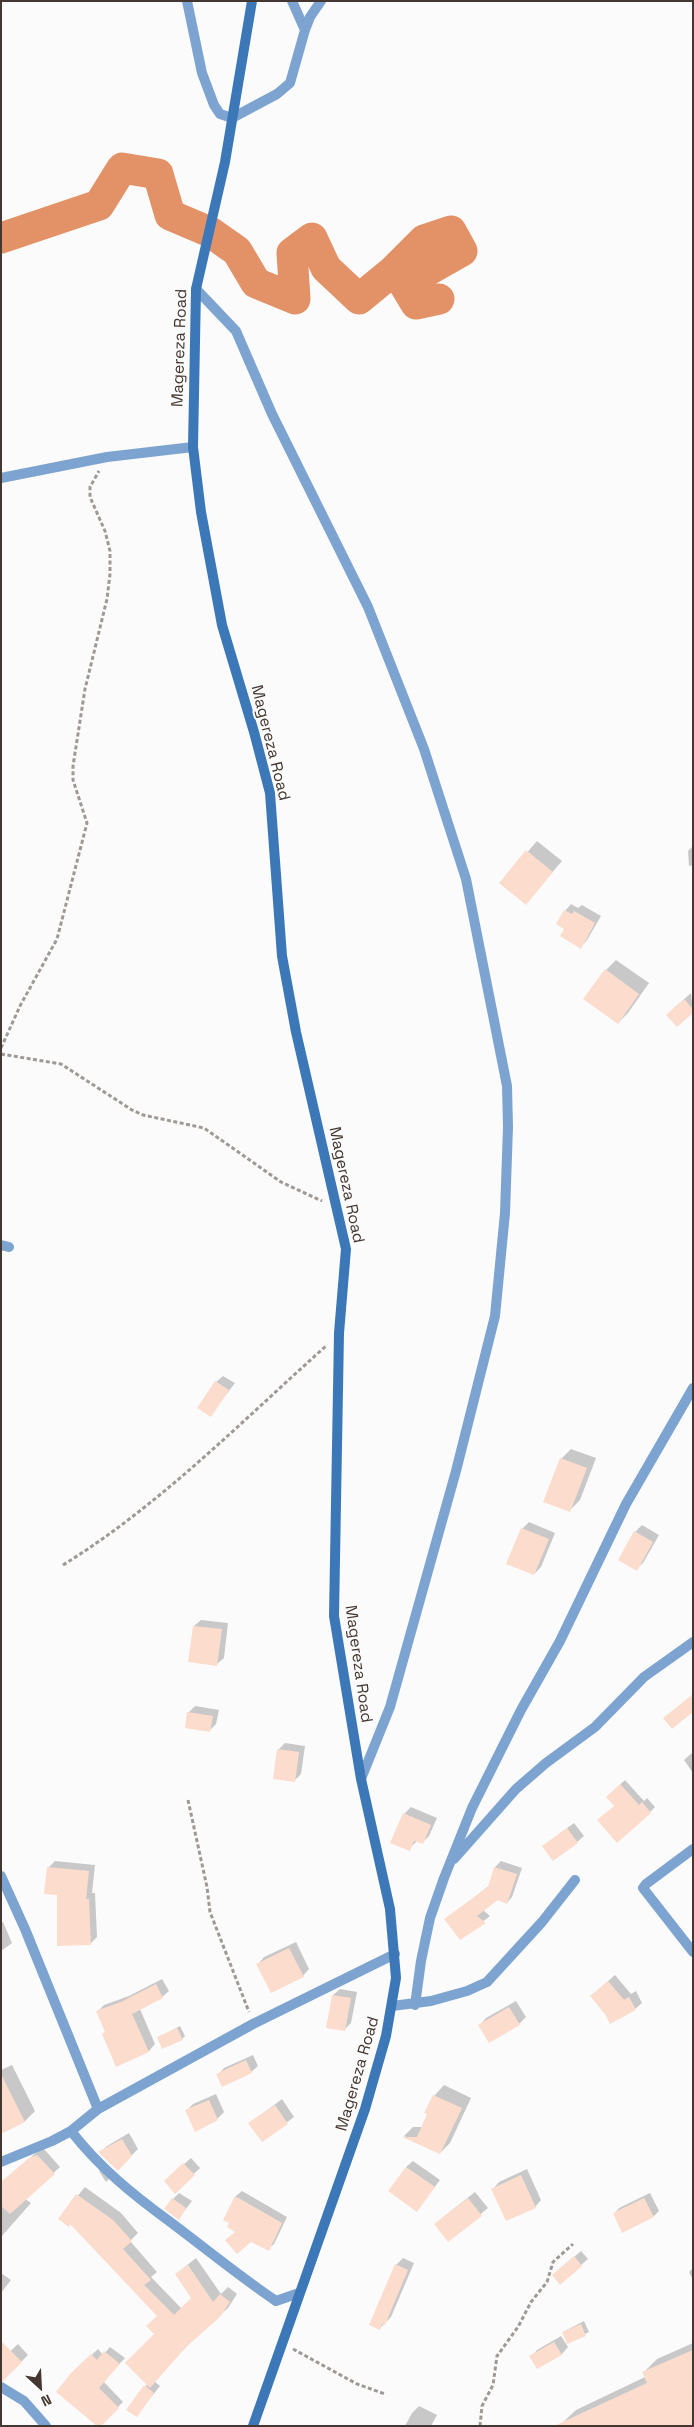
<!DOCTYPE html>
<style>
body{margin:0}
#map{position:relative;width:694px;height:2427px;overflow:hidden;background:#fbfbfb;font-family:"Space Grotesk",sans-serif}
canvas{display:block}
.frame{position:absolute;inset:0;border:2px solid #443731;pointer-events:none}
.north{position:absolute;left:15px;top:2362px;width:50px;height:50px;-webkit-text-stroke:4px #fbfbfb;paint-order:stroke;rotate:155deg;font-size:14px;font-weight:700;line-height:20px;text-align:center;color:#443731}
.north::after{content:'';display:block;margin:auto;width:18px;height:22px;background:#443731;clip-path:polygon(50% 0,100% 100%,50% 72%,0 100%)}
</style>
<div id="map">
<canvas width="694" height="2427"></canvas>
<div class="frame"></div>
<div class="north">N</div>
</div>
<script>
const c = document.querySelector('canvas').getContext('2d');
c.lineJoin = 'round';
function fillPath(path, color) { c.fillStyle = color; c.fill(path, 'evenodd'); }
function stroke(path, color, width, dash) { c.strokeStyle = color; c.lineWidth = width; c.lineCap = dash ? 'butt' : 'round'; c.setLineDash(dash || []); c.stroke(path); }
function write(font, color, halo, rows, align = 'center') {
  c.font = font + ' "Space Grotesk",sans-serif'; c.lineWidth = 4; c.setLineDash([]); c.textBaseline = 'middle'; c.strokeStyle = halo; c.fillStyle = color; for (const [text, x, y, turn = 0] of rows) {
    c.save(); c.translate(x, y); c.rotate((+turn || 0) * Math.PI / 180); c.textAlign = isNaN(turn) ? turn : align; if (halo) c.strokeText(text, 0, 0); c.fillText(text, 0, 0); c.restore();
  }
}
fillPath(new Path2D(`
 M537 841 562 861 526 903 501 883Z
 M693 846V865L689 866 688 851Z
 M571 904 578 908 582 905 601 916 587 940 581 947 566 928 565 911Z
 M616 960 649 983 628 1013 618 1023 606 970Z
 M691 993 693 1011 674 1008Z
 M223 1376 235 1383 210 1416 216 1382Z
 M571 1449 596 1458 580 1500 569 1511 561 1459Z
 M529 1522 555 1533 541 1567 534 1574 522 1529Z
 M642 1525 659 1535 643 1563 636 1569 635 1532Z
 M201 1620 228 1623 224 1658 217 1664 194 1626Z
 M195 1706 219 1710 216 1724 210 1730 188 1713Z
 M285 1743 305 1746 301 1774 294 1781 278 1750Z
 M693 1752V1773L684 1760Z
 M625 1780 644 1801 647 1798 655 1807 650 1812 615 1806 607 1797Z
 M411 1807 437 1818 429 1836 422 1843 417 1841 409 1849 392 1842 405 1813Z
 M574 1823 584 1836 577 1842 543 1846Z
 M55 1861 95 1865 92 1893H95L97 1937 90 1944 59 1894 48 1868Z
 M501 1861 522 1868 512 1897 507 1903 498 1898 483 1910 490 1916 460 1939 446 1919 490 1885 495 1867Z
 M3 1922 12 1943 1 1951V1923Z
 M296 1942 309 1969 303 1976 258 1964 264 1957Z
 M615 1975 631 1994 636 1991 642 2003 635 2009 598 1990Z
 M162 1979 169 1991 162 1997 140 2009 155 2044 149 2051 117 2065 98 2011 104 2005 129 1996Z
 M340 1989 357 1992 351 2023 344 2030 333 1995Z
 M516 2001 526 2017 519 2024 480 2025 486 2018Z
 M180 2026 185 2036 182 2039 159 2037Z
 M253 2055 258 2066 251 2072 218 2075 224 2068Z
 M12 2065 35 2111 25 2121 1 2133V2070Z
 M444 2085 471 2098 450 2143 440 2153 404 2136 413 2127H423L434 2096Z
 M216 2094 224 2112 217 2119 187 2110 193 2104Z
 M282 2099 294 2117 262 2141 250 2123Z
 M129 2133 138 2149 118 2169 100 2152 107 2146Z
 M44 2149 60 2167 25 2199 31 2203 1 2237V2191L18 2168 37 2152Z
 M191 2158 200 2168 175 2192 165 2181Z
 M413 2161 440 2180 417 2210 406 2167Z
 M101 2169 110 2178 106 2182 99 2171Z
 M527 2169 541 2200 535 2207 493 2189 499 2182Z
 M85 2187 121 2213 138 2233 130 2241 157 2272 151 2277 182 2309 193 2298 176 2274 196 2258 221 2294 228 2287 237 2294 228 2308 190 2343 154 2381 160 2386 137 2415 147 2383 159 2316 71 2223 59 2218Z
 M242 2191 287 2217 274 2244 268 2249 236 2231 231 2222 224 2219 236 2196Z
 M475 2192 488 2208 449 2240 442 2218Z
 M179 2193 192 2201 179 2218 173 2199Z
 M650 2193 659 2211 654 2216 623 2231 614 2214 619 2208Z
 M581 2251 588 2259 581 2265 560 2269Z
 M403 2258 414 2263 391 2317 380 2328 396 2265Z
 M693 2268V2280L689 2272Z
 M1 2273 11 2280 1 2293Z
 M584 2321 589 2332 568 2343 563 2332Z
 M561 2336 568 2347 562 2354 537 2368 531 2357 537 2350Z
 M693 2343V2426L562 2423 576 2410 645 2377 643 2373 657 2359Z
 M18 2344 28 2355 7 2376 1 2360Z
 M110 2347 125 2358 103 2381 123 2402 99 2426 71 2374 98 2349 103 2355Z
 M419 2406 437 2415 431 2426H405L412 2413Z`), '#0003');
stroke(new Path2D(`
 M1 238 99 205 122 168 158 174 170 215 210 232 237 251 256 283 295 299 292 253 312 238 326 268 359 299 393 271 424 240 451 231 462 251 404 284 416 304 439 299`), '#e39268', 31);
fillPath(new Path2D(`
 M526 850 553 872 526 905 499 883Z
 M564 910 572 914 574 911 595 923 581 949 560 936 564 929 556 924Z
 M605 969 639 994 618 1024 583 999Z
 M684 999 693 1009V1013L677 1027 666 1015Z
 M215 1381 229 1390 211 1417 197 1408Z
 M560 1458 587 1468 570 1512 543 1502Z
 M521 1528 549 1539 534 1575 506 1564Z
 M634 1531 653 1542 637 1571 618 1560Z
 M193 1626 222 1629 217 1666 188 1662Z
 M693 1694V1712L672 1729 663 1718Z
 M187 1712 213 1716 210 1732 185 1728Z
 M277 1749 299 1752 295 1782 273 1779Z
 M620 1784 639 1805 642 1802 651 1813 617 1843 597 1820 614 1806 606 1797Z
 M403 1813 431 1825 423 1844 414 1841 410 1851 390 1843Z
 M567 1828 578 1843 553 1861 542 1846Z
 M47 1867 89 1871 86 1899H89L91 1945 57 1946V1895L44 1894Z
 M494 1867 517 1874 507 1904 498 1900 477 1916 486 1923 460 1940 444 1919 488 1887Z
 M289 1948 304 1977 271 1993 256 1964Z
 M608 1981 624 2000 629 1997 636 2010 610 2024 605 2014 590 1996Z
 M156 1984 163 1998 132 2014 149 2052 116 2067 102 2034 105 2032 96 2011 121 2002Z
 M332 1995 351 1998 345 2031 326 2028Z
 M509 2007 520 2025 489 2043 478 2025Z
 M177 2028 183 2040 162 2049 157 2037Z
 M246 2060 252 2073 222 2087 216 2074Z
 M1 2074 25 2122 1 2134Z
 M433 2095 462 2108 440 2154 402 2137H417L427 2114 424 2113Z
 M209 2100 218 2120 195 2132 185 2110Z
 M275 2105 288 2124 262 2142 248 2123Z
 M122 2139 132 2156 118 2171 98 2152Z
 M37 2155 55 2174 10 2214 1 2206V2182L29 2158Z
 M183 2163 195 2175 175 2194 164 2181Z
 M406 2167 435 2187 417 2212 388 2191Z
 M521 2175 536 2208 506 2221 491 2189Z
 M76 2194 113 2220 132 2241 123 2249 151 2280 144 2285 174 2315 191 2298 175 2274 188 2265 213 2302 220 2294 230 2302 220 2317 186 2347 150 2388 125 2363 154 2334 146 2326 157 2316 70 2224 69 2227 58 2219Z
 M235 2196 282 2223 269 2251 251 2242 237 2254 225 2240 235 2232 227 2227 229 2223 223 2220Z
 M172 2198 186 2208 179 2220 164 2209Z
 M468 2198 482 2216 448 2242 434 2224Z
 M644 2198 654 2217 622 2233 613 2213Z
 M574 2256 582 2266 560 2285 552 2275Z
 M395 2264 408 2270 385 2325 382 2324 380 2330 369 2325Z
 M581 2324 586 2336 567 2344 562 2332Z
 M1 2341 22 2362 3 2381 1 2380Z
 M554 2342 562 2355 537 2369 529 2356Z
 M693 2350V2426H554L647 2383 642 2372Z
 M104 2351 120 2364 99 2388 119 2408 101 2426H97L56 2392 71 2373 91 2354 97 2360Z
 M144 2385 154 2393 137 2417 126 2410Z`), '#fcdccd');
stroke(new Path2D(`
 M1 1048 20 1006 57 939 87 823 73 780V766L85 689 107 599 110 574V551L105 531 90 497V487L99 471
 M1 1054 61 1064 132 1110 143 1115 204 1128 281 1182 322 1201
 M63 1565C160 1505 241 1422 326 1346
 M188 1800 207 1887 210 1912 249 2012
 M293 2349 357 2384 385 2394
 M480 2426 482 2406 493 2385 497 2356 518 2327 531 2302 547 2282 553 2262 573 2244`), '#9f9996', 3, [4, 2.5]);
stroke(new Path2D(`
 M187 1 202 73 214 105 220 114 232 118 277 94 290 83 305 30 310 17 321 1
 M292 1 305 30
 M196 289 236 331 272 414 368 607 424 749 466 879 507 1086 508 1127 505 1213 495 1316 456 1471 390 1707 361 1779
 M1 478 107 457 193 447
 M1 1245 9 1247
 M693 1849 646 1884 643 1888 693 1952
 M454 1859 516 1789 546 1763 595 1727 644 1677 693 1642
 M1 1876 25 1929 98 2109
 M415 2005 421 1961 430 1918 444 1878 472 1808 521 1710 560 1641 626 1504 693 1388
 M392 2006 431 2001 467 1991 487 1982 542 1922 575 1880
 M71 2131C99 2167 132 2194 169 2221 205 2248 239 2276 276 2301L299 2293
 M1 2162 52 2141 71 2131 98 2109 253 2024 395 1954
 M1 2387 24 2401 46 2426`), '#7da4d0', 10);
stroke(new Path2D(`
 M252 1 225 162 196 289 193 447 201 512 222 625 254 732 270 793 282 956 296 1032 346 1249 339 1333 334 1616 361 1779 390 1909 396 1978 386 2036 365 2109 253 2426`), '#3c78b8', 10);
write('16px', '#443731', '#fbfbfb', [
 ["Magereza Road",180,348,-88],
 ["Magereza Road",270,743,76],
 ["Magereza Road",346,1185,78],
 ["Magereza Road",358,1664,82],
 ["Magereza Road",358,2074,-74]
]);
</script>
